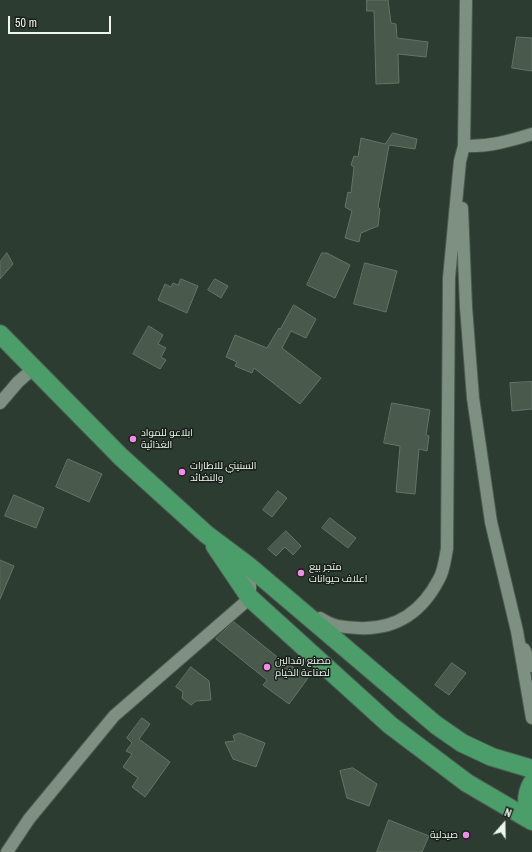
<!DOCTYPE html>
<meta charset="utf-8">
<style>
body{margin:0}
#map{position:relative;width:532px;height:852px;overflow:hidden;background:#2c3c30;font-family:"Archivo Narrow",sans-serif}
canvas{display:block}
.north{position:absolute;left:484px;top:804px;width:40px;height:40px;-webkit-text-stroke:3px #1a211b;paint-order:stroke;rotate:20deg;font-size:11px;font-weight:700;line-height:16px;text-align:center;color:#edf7ef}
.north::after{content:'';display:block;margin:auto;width:14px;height:18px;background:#edf7ef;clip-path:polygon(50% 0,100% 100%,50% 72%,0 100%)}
.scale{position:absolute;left:8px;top:16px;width:103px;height:18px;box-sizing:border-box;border:2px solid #edf7ef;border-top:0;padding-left:5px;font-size:12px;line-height:14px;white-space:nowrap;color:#edf7ef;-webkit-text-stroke:3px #1a211b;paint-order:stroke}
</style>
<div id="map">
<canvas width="532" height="852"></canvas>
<div class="north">N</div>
<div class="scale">50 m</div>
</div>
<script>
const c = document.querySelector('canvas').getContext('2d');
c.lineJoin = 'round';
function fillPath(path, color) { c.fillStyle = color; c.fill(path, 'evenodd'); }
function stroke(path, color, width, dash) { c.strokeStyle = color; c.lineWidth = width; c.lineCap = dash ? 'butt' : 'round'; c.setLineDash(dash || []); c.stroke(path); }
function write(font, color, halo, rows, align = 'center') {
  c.font = font + ' "Archivo Narrow",Cairo,sans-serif'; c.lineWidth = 3; c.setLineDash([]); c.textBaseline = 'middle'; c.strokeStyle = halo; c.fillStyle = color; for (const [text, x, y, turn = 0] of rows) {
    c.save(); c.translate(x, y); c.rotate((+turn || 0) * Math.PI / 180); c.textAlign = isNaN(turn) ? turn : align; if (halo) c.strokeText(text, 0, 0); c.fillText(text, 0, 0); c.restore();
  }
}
const building = new Path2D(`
 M367 0H388L391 23 396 24 397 38 428 42 426 57 398 54 399 83 376 84 374 11H367Z
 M517 37 532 38V71L512 68Z
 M393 133 417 139 415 149 389 145 378 207 380 209 378 226 361 233 359 242 345 238 352 211 345 207 348 192 351 193 354 167 351 165 354 156 358 157 361 138 385 144Z
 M7 253 13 264 0 279V262Z
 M322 253H327L350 265 335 298 307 285Z
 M365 263 397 271 386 312 354 304Z
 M181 279 198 286 187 313 158 300 165 284 171 287 173 283 178 285Z
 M215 279 228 286 221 298 208 290Z
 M294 305 316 319 306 338 291 331 282 348 321 378 300 404 254 368 252 373 235 366 237 362 226 357 235 335 267 348 279 328 280 329Z
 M149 326 163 335 158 344 166 348 161 357 166 360 160 369 133 354Z
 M532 382V409L512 411 510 383Z
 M392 403 430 410 426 435 429 436 427 451 419 449 415 494 396 492 400 446 384 443Z
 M68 459 102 474 89 502 56 487Z
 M278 491 287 498 272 517 263 510Z
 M14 495 44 508 36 528 5 516Z
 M330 518 356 538 348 548 322 528Z
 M286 531 301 546 293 555 285 547 276 556 268 549Z
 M0 560 14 566 0 599Z
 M234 622 281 660 282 659 308 678 289 704 263 685 267 680 216 639Z
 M452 663 466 673 449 695 435 685Z
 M191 667 209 681 211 700 196 701 191 705 182 698 183 692 176 687Z
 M142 718 150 724 139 739 170 762 145 797 132 787 138 778 123 767 132 754 126 751 132 743 127 738Z
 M240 733 265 743 256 767 233 759 225 742 235 741 233 736Z
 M353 768 377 784 369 806 347 798 340 771Z
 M389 820 429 836 422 852H377Z`);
fillPath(building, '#49594c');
stroke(building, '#637567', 1);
const street = new Path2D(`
 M464 146C488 147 510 141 532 134
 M462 208 466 307 473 398 491 522 517 631 532 718
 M0 403 18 382 34 368
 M320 618C334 627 342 627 358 628 396 630 422 612 439 579 444 571 445 558 447 549L449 278 460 161 464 146 466 0
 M524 649 532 666
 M7 852 29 819 114 716 250 598V567`);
const primary = new Path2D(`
 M0 334 121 457 206 534 250 567 436 725 462 743 492 757 532 769
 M215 546 250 598 390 725 467 783 532 821
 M532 783C525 795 526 807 532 820`);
stroke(street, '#4c5a50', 14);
stroke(primary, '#4c5a50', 20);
stroke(street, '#7e9082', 12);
stroke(primary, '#4b9d6a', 18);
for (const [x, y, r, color] of [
 [133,439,4,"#f888ea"],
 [182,472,4,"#f888ea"],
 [301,573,4,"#f888ea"],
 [267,667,4,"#f888ea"],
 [466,835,4,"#f888ea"]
]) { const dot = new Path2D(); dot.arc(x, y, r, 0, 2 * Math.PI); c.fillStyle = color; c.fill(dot); stroke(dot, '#1a211b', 1.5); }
write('10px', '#edf7ef', '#1a211b', [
 ["ابلاعو للمواد",141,433],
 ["الغذائية",141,445],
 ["السنيني للاطارات",190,466],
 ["والنضائد",190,478],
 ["متجر بيع",309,567],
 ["اعلاف حيوانات",309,579],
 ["مصنع رقدالين",275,661],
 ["لصناعة الخيام",275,673],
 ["صيدلية",458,835,"right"]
], 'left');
</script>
